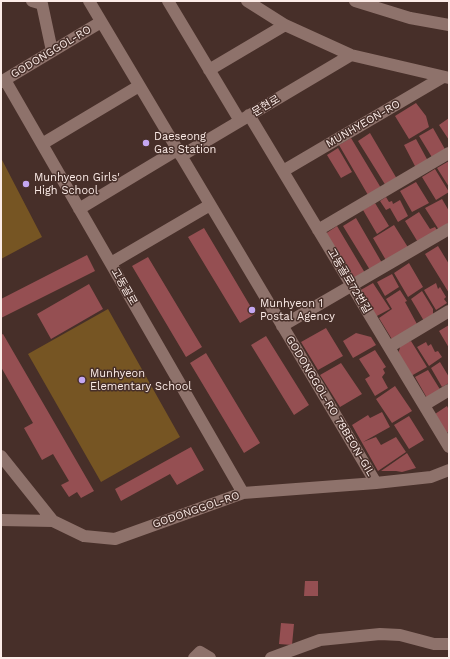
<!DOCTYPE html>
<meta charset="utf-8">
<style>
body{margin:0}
#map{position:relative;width:450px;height:659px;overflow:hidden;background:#472f29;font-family:"Work Sans",sans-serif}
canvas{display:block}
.frame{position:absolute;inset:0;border:2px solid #fcece8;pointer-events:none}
</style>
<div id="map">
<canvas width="450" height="659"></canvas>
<div class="frame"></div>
</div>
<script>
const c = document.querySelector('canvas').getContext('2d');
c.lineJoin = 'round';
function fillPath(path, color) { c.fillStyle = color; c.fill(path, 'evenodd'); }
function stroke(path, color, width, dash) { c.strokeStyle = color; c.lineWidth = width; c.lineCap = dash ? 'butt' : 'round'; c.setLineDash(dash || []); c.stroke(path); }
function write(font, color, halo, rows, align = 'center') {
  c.font = font + ' "Work Sans","Noto Sans KR",sans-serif'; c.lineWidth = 3; c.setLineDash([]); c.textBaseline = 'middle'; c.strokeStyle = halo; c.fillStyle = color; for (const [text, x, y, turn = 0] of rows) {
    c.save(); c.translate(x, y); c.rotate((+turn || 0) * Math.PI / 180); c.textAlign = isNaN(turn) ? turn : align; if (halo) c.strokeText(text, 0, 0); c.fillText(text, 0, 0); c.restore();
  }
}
fillPath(new Path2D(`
 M1 158 42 237 1 259Z
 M108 309 180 437 101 482 28 354Z`), '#765523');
fillPath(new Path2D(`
 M416 103 426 116 429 127 409 139 395 116Z
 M449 118V140L439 125Z
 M433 128 446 151 433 159 419 136Z
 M370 133 397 179 386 186 358 141Z
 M351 138 381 188 368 195 339 145Z
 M416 139 428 161 416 168 404 145Z
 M338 148 352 172 341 178 327 155Z
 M449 161V187L437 168Z
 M435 169 449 192 436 200 422 177Z
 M416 182 429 203 412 212 400 191Z
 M386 197 389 202 392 201 393 204 400 200 408 216 398 222 390 208 386 210 380 201Z
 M442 199 449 211V226L439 230 425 208Z
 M375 203 389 226 377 234 363 210Z
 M419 212 430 229 435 227 438 232 419 244 405 221Z
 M356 218 382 263 370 270 343 226Z
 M394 225 409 249 387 262 373 238Z
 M337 226 365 273 353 280 325 234Z
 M204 228 255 314 240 323 188 237Z
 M438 246 449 264V293L425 254Z
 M87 255 95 271 1 318V299Z
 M148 257 202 347 186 357 132 266Z
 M409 263 423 287 408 297 394 273Z
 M392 274 399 287 385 296 377 282Z
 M373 283 390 309 375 317 359 291Z
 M436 283 438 289 440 287 446 297 444 299 447 303 436 310 424 290Z
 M89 284 103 309 51 339 37 314Z
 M400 290 407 301 405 302 418 326 393 341 379 318 392 309 386 299Z
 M422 291 433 309V315L424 321 411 299Z
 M449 325V348L439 331Z
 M326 328 343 356 318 370 301 342Z
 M356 333 371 337 376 345 353 358 343 341Z
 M3 334 94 491 81 498 77 492 69 497 61 485 69 481 53 454 42 460 24 428 33 423 1 367V335Z
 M266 336 309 405 294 415 251 345Z
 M411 341 427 367 411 376 398 354 401 344Z
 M426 342 428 346 431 344 435 352 438 351 442 357 429 366 417 347Z
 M375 350 386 367 383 369 385 373 382 377 388 388 375 396 365 379 370 376 359 359Z
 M206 353 260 443 244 453 190 363Z
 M440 362 449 377V383L442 387 431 368Z
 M341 363 362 394 340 407 320 375Z
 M428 370 441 391 427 398 415 377Z
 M395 386 412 411 392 423 376 399Z
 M447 406 449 410V432L446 433 435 414Z
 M382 412 390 427 363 442 376 437 381 445 396 437 406 452 378 471 352 425 368 415 370 418Z
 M409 416 424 440 409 449 394 425Z
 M191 447 204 470 177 485 170 474 121 501 115 489Z
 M407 453 416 468 402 472 396 471H381Z
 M305 581H318V596H304Z
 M281 623 294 624 292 645 279 644Z`), '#954f52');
stroke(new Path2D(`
 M32 1 42 4 52 51
 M89 1 376 483
 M168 1 240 121
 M247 1 285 25 351 55 449 78
 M355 1 410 18 449 25
 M209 70 285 25
 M5 80 243 493
 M1 82 101 22
 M249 115 449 447
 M42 144 139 86
 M181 156 351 55
 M283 171 443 77
 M79 209 177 150
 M318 230 449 153
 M111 263 210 205
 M282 326 449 229
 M389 347 449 311
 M424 405 449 390
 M1 456 53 521 84 536 115 539 243 493 376 483 431 477 449 470
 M1 520 53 521
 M194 658 200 652 210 658
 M271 658 320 640 380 634 400 635 434 644H449`), '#8e726b', 12);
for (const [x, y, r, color] of [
 [146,143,4,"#c4a7f1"],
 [26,184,4,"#c4a7f1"],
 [252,310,4,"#c4a7f1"],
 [82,380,4,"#c4a7f1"]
]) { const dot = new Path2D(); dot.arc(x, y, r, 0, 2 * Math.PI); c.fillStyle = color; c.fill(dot); stroke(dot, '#472f29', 1.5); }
write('11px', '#fcece8', '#472f29', [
 ["GODONGGOL-RO",51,52,-31],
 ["문현로",266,106,-31],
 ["MUNHYEON-RO",363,124,-30],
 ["고동골로72번길",349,281,59],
 ["고동골로",124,287,60],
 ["GODONGGOL-RO 78BEON-GIL",330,406,59],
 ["GODONGGOL-RO",196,510,-19]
]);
write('11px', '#fcece8', '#472f29', [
 ["Daeseong",154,137],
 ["Gas Station",154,150],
 ["Munhyeon Girls'",34,178],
 ["High School",34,191],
 ["Munhyeon 1",260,304],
 ["Postal Agency",260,317],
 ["Munhyeon",90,374],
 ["Elementary School",90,387]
], 'left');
</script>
